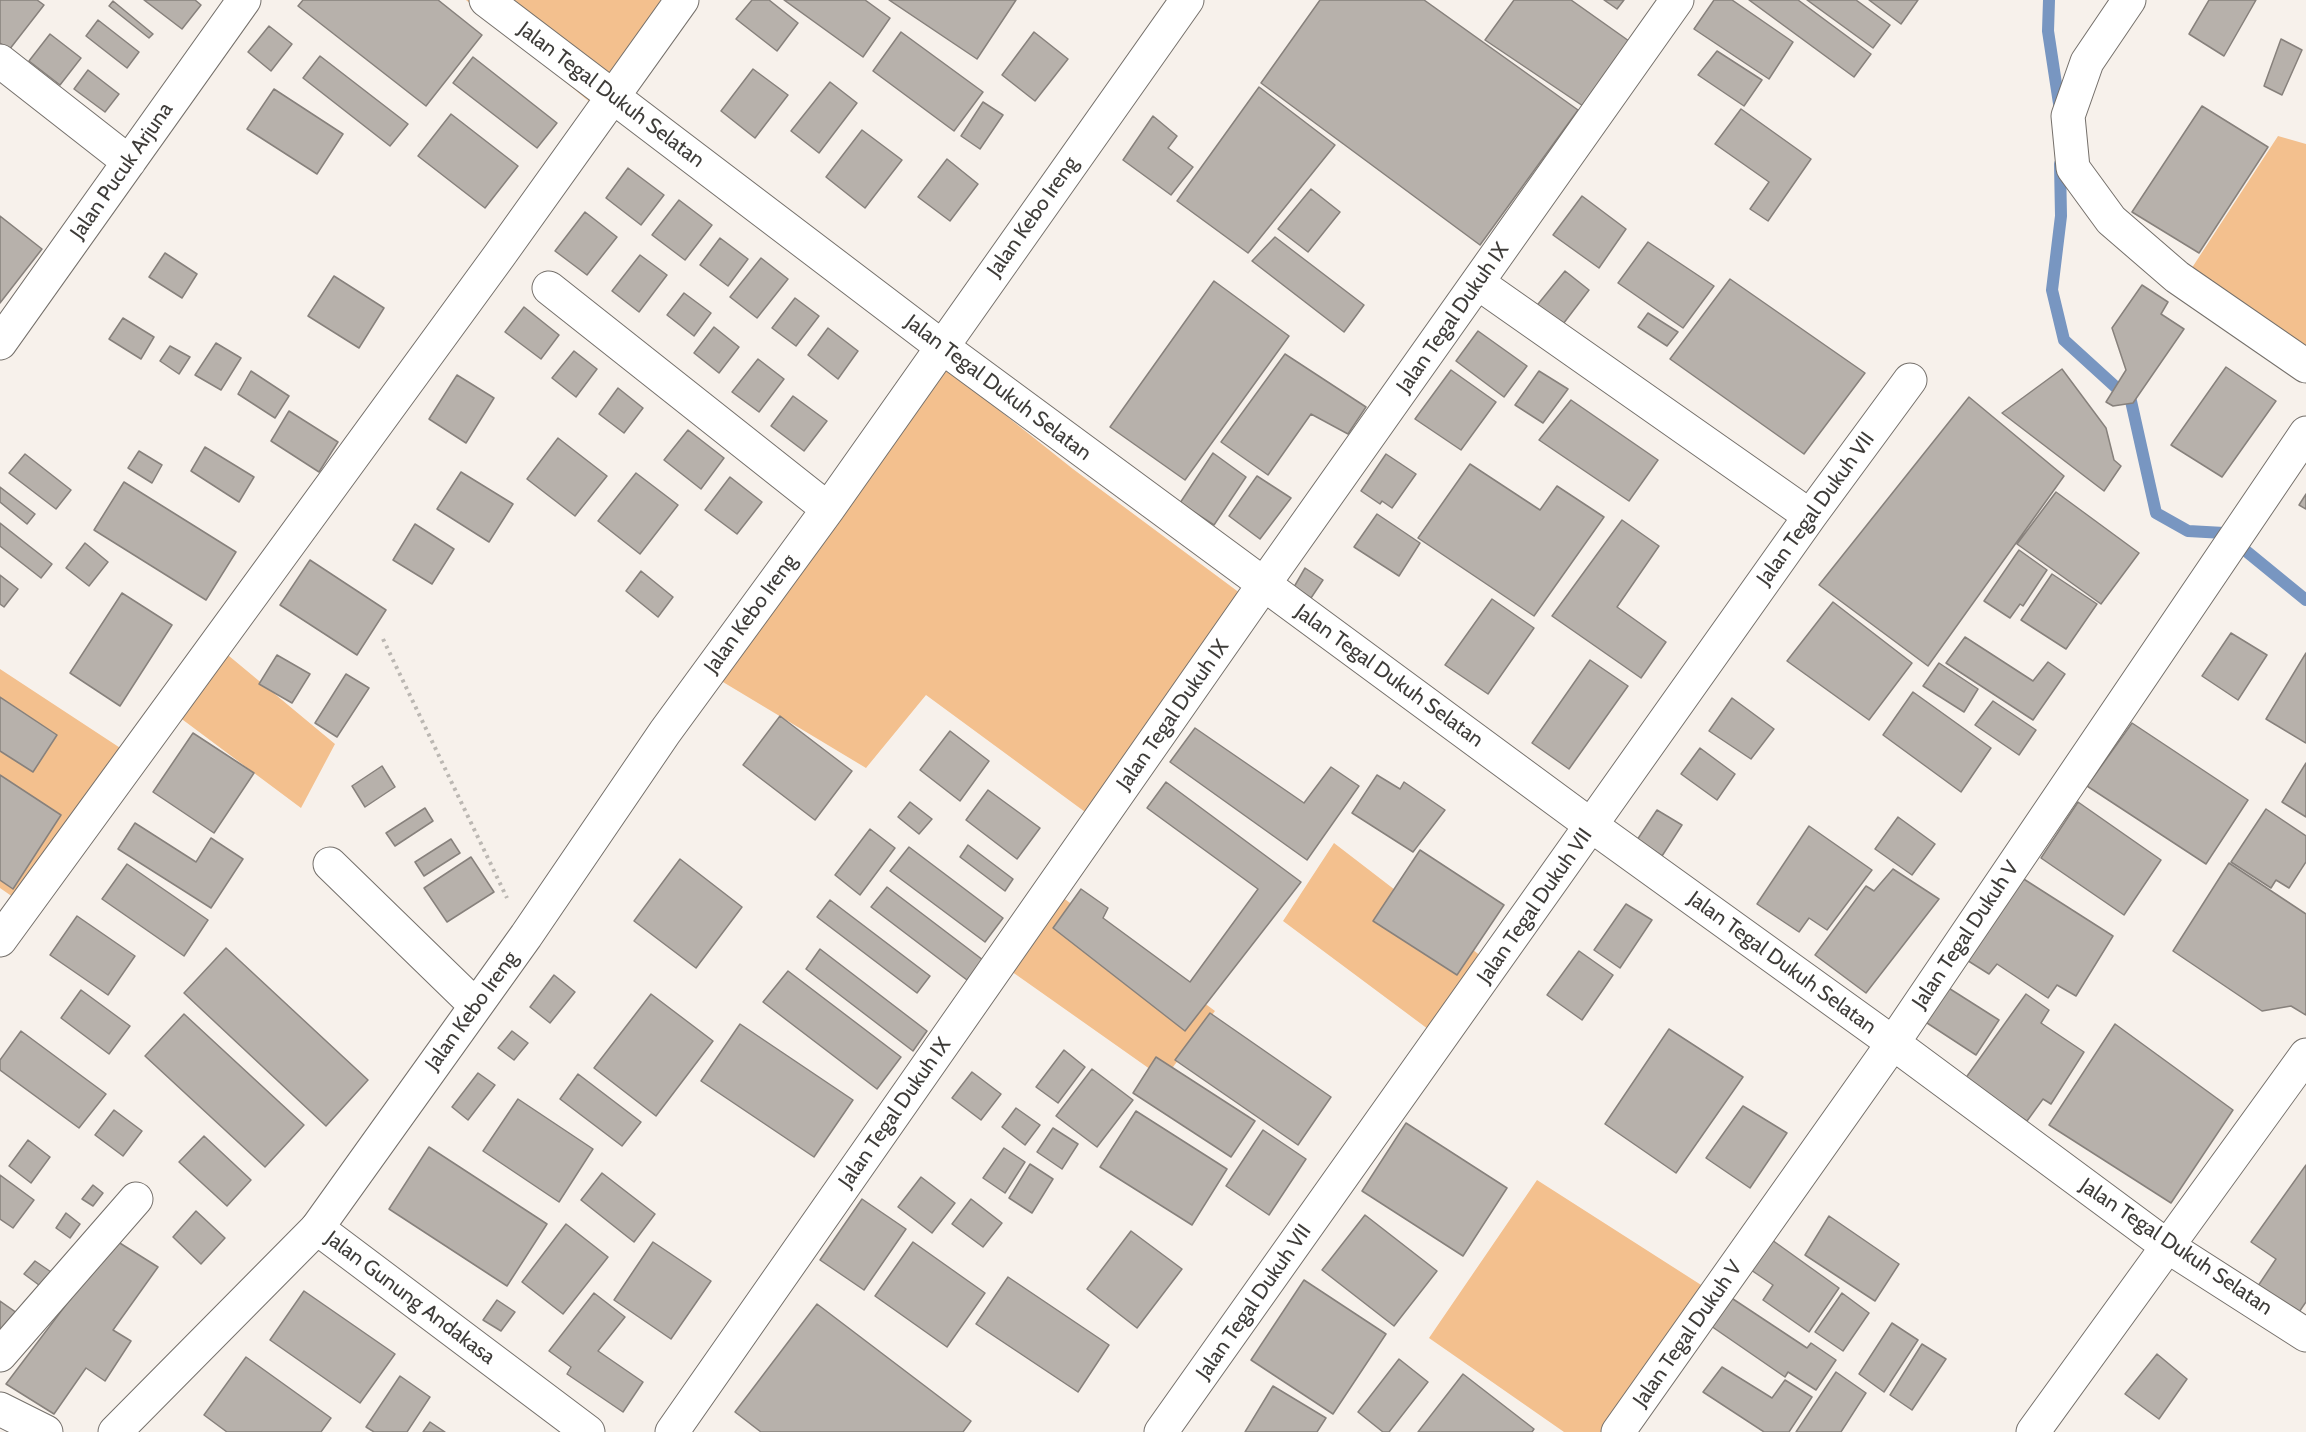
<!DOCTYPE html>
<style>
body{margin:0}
canvas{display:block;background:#f7f1eb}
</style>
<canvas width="2306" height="1432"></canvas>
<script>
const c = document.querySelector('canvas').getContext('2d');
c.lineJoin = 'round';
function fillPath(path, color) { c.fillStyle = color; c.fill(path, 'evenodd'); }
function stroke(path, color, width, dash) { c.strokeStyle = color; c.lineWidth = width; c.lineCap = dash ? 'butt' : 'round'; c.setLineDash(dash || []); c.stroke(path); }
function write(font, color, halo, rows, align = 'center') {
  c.font = font + ' Cabin,sans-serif'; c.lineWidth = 5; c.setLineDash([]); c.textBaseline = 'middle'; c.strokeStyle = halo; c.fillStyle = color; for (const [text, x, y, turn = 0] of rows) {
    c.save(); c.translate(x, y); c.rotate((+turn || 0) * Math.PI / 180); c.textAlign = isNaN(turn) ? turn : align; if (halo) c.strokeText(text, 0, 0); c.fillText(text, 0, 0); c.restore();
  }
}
fillPath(new Path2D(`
 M466 0H669L597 108Z
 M2278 136 2306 144V359L2184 280Z
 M926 352 1073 469 1252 602 1096 820 926 695 866 768 708 673Z
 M217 646 335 744 301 808 171 711Z
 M0 669 134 757 23 904 0 888Z
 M1334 843 1490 963 1436 1035 1283 921Z
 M1050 888 1215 1011 1164 1079 1001 964Z
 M1537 1180 1709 1290 1604 1432H1564L1429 1338Z`), '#f3c08e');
stroke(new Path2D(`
 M2049 0 2048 31 2060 110
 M2060 164 2061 216 2052 290 2064 340 2131 401 2156 513 2188 531 2224 533 2306 600`), '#7896c1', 12);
const building = new Path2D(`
 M0 0H37L44 5 9 50 0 43Z
 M144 0H195L201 5 182 29Z
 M303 0H438L482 35 426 106 298 6Z
 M752 0H769L798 23 777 51 736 19Z
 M784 0H865L890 18 863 57Z
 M889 0H1016L977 59Z
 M1320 0H1424L1578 110 1480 245 1261 83Z
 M1514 0H1571L1629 41 1583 106 1485 40Z
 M1604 0H1624L1617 9Z
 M1714 0H1732L1793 42 1769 79 1694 29Z
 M1749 0H1798L1871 54 1854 77Z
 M1807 0H1856L1890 25 1873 48Z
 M1869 0H1918L1901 24Z
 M2209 0H2256L2224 56 2189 34Z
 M113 1 153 34 149 38 109 6Z
 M98 20 139 52 127 68 86 36Z
 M269 26 292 44 271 71 248 52Z
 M901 32 983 92 954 131 873 71Z
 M1034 32 1068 59 1035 101 1002 75Z
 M50 34 81 58 60 85 29 61Z
 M2281 39 2302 50 2282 95 2264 86Z
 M1717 51 1762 80 1744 106 1698 75Z
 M320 56 408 124 390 146 303 78Z
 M473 57 557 123 537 148 453 83Z
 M753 69 788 95 755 138 721 111Z
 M88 70 119 94 105 112 74 89Z
 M830 82 857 103 819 153 791 131Z
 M1259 87 1335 145 1248 253 1177 201Z
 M274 89 343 134 317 174 247 129Z
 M983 102 1003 115 980 149 961 136Z
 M2202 106 2268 147 2199 253 2132 212Z
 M1741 109 1811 159 1768 221 1750 209 1769 182 1715 144Z
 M451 114 518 166 485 208 418 156Z
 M1153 116 1177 136 1168 148 1193 167 1171 195 1123 160Z
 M862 130 902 160 865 208 826 177Z
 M947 159 978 184 950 221 918 197Z
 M628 168 664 195 641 225 606 198Z
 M1311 189 1340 212 1308 252 1278 229Z
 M1582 196 1626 229 1599 268 1553 235Z
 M679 200 712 225 685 260 652 235Z
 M585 212 617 237 587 275 555 251Z
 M0 216 42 249 0 303Z
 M1275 237 1364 305 1344 332 1252 261Z
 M720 238 748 259 728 286 700 265Z
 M1648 242 1714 286 1683 328 1618 283Z
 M165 253 197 274 182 298 149 277Z
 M640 255 667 275 639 312 612 291Z
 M761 258 788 279 757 318 730 297Z
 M1565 271 1589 290 1560 328 1534 309Z
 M334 276 384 308 359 348 308 316Z
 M1730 279 1865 373 1804 454 1670 359Z
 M1214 281 1289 336 1185 480 1110 427Z
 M2142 285 2168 302 2161 314 2184 329 2133 403 2113 406 2106 402 2126 370 2112 328Z
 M684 293 711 313 694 336 667 315Z
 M795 298 819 316 796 346 772 328Z
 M524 307 559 335 541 359 505 332Z
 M1648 313 1678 332 1667 346 1638 327Z
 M123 318 154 337 141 359 109 339Z
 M714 327 739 347 719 373 694 353Z
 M828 328 858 351 838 379 808 355Z
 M1478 331 1527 366 1504 397 1456 361Z
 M216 343 241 358 221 390 195 375Z
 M170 346 190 357 179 374 160 361Z
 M574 351 597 369 576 397 552 378Z
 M1285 354 1366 407 1348 434 1311 414 1268 475 1221 442Z
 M758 359 784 379 759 412 732 392Z
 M2226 367 2276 401 2222 477 2171 445Z
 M2062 369 2106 428 2114 460 2121 466 2104 491 2002 413Z
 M1451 370 1496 402 1461 450 1415 419Z
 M251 371 289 396 275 418 238 394Z
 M1539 371 1568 389 1543 423 1515 405Z
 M457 375 494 398 466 443 429 419Z
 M618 388 643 408 624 433 599 414Z
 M793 396 827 421 804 451 771 426Z
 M1969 397 2064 476 1928 666 1819 585Z
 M1571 400 1658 460 1629 501 1539 440Z
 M289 411 338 442 319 472 271 441Z
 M688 430 724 458 701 489 664 460Z
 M558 438 607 476 575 516 527 479Z
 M205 447 254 477 239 502 191 471Z
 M139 451 162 465 152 483 128 468Z
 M1213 453 1246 477 1214 525 1180 503Z
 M25 454 71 490 56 509 9 473Z
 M1386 454 1416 474 1392 508 1382 501 1380 504 1361 491Z
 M1470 464 1540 510 1557 486 1604 517 1534 616 1418 538Z
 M461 472 513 504 489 542 437 509Z
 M636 473 678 505 640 554 598 521Z
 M1257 476 1291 498 1260 539 1229 516Z
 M730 477 762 502 737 534 705 510Z
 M124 482 236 552 206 600 94 530Z
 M0 487 35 514 27 524 0 502Z
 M2056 492 2139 553 2101 604 2017 544Z
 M2306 494V509L2299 505Z
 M1377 514 1420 543 1399 576 1354 547Z
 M1622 520 1659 546 1617 607 1666 642 1641 678 1552 616Z
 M0 523 52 564 41 578 0 546Z
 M415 524 454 549 432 584 393 560Z
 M85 543 108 562 89 586 66 568Z
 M2019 550 2047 570 2023 606 2020 604 2010 618 1984 601Z
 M310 560 386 610 357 655 280 605Z
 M1305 568 1323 580 1311 598 1294 587Z
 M641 571 673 597 658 617 626 591Z
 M2052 574 2097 604 2066 649 2021 620Z
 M0 575 18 589 4 607 0 604Z
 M122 593 172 625 120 706 70 673Z
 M1492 599 1534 628 1488 694 1445 665Z
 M1833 602 1912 663 1869 720 1787 661Z
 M2231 633 2267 655 2238 700 2202 676Z
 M1965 637 2033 681 2048 662 2065 674 2033 720 1946 663Z
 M2306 653V743L2266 719Z
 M277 655 310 674 292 703 259 684Z
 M1590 660 1628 686 1569 769 1532 743Z
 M1939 663 1978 689 1964 712 1923 686Z
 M346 674 369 688 337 737 315 723Z
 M1913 692 1991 748 1961 792 1883 735Z
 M0 697 57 735 33 772 0 751Z
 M1732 698 1774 729 1751 759 1709 731Z
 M1993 701 2036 730 2019 755 1975 725Z
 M780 716 852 771 815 820 743 765Z
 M2132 723 2248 800 2206 864 2087 786Z
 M1195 728 1304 803 1331 767 1359 786 1307 860 1170 762Z
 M950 731 989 761 960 801 920 770Z
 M193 733 254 773 214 833 153 792Z
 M1700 748 1735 774 1717 800 1681 774Z
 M2306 763V817L2282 802Z
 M382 766 395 787 365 807 352 786Z
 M0 775 61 815 13 889 0 880Z
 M1377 775 1400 789 1404 782 1445 810 1413 852 1352 813Z
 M1166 782 1301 882 1185 1031 1053 928 1081 889 1108 908 1103 918 1190 982 1258 889 1147 808Z
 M988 790 1040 828 1017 859 966 820Z
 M910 802 932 819 919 834 898 817Z
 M2078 802 2161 860 2124 915 2041 858Z
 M425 808 433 821 395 846 386 833Z
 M2266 809 2306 836V862L2289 888 2276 880 2271 888 2231 862Z
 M1657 810 1682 825 1662 856 1637 840Z
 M1898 817 1935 844 1912 875 1875 849Z
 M135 823 196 862 211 838 243 859 211 908 118 849Z
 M1809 826 1872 870 1827 930 1809 918 1799 932 1757 904Z
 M870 829 895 848 860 895 835 875Z
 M451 839 460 853 424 876 415 862Z
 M968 845 1013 879 1005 891 960 857Z
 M909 847 1003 918 985 942 890 871Z
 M1420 850 1504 905 1457 975 1373 921Z
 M471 857 494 892 447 922 424 888Z
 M680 859 742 907 696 968 634 921Z
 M2229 863 2306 914V1015L2291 1006 2262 1011 2173 951Z
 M127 864 208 920 184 956 102 899Z
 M1893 869 1939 899 1866 993 1815 955 1866 886 1874 891Z
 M2019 876 2113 936 2076 996 2057 985 2048 998 1997 964 1989 974 1962 957Z
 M887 887 983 960 967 980 871 907Z
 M830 900 930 976 917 993 817 917Z
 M1626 904 1652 920 1620 968 1594 950Z
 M77 916 135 956 108 995 50 955Z
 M226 948 368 1080 326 1126 184 993Z
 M820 949 927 1031 913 1051 806 969Z
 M1579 951 1613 975 1582 1020 1547 995Z
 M788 971 901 1057 877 1089 763 1002Z
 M554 975 575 992 550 1023 530 1007Z
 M1947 987 1999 1020 1976 1055 1924 1021Z
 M81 990 130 1026 109 1054 61 1018Z
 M651 994 713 1041 656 1116 594 1068Z
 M2026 994 2049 1010 2041 1023 2084 1052 2051 1104 2043 1099 2027 1121 1965 1079Z
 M1210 1013 1331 1097 1298 1145 1175 1060Z
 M184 1014 304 1125 265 1167 145 1056Z
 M740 1024 853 1100 814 1157 701 1081Z
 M2115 1024 2233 1110 2171 1203 2049 1125Z
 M1669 1029 1743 1077 1676 1173 1605 1124Z
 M21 1031 106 1094 79 1128 0 1070V1060Z
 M512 1031 528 1043 514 1060 498 1048Z
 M1064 1050 1085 1067 1058 1103 1036 1087Z
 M1156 1057 1255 1121 1231 1157 1133 1093Z
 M1092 1069 1133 1100 1097 1147 1056 1116Z
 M972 1072 1001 1094 981 1120 952 1098Z
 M478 1073 495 1085 468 1120 452 1107Z
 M578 1074 641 1122 622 1146 560 1099Z
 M518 1099 593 1149 559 1202 483 1151Z
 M1743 1106 1787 1133 1750 1188 1706 1158Z
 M1016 1108 1040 1125 1025 1145 1002 1127Z
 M114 1110 142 1131 123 1156 95 1135Z
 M1136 1111 1227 1169 1192 1225 1100 1167Z
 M1406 1123 1507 1188 1463 1256 1362 1191Z
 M1053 1128 1078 1144 1062 1169 1037 1152Z
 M1263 1130 1306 1159 1269 1215 1226 1186Z
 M204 1136 251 1180 227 1206 179 1162Z
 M28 1140 50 1157 31 1183 9 1166Z
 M429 1147 547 1224 507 1286 389 1209Z
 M1004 1148 1025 1162 1005 1193 983 1178Z
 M1030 1164 1053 1179 1032 1213 1009 1198Z
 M2306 1165V1302L2297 1315 2256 1289 2276 1259 2251 1242Z
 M602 1173 655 1214 634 1242 581 1200Z
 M0 1175 34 1200 13 1228 0 1219Z
 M921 1177 955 1203 932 1233 898 1207Z
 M93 1185 103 1193 93 1206 82 1199Z
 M862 1199 906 1229 864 1290 820 1260Z
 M971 1199 1002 1223 983 1247 952 1224Z
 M196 1211 225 1238 201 1264 173 1237Z
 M66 1213 80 1224 70 1238 56 1228Z
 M1365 1215 1437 1271 1394 1326 1322 1270Z
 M1829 1216 1899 1264 1875 1301 1805 1255Z
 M566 1224 608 1257 563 1314 522 1282Z
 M1131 1231 1182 1269 1137 1328 1087 1289Z
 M115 1240 158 1267 113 1330 131 1341 105 1381 86 1368 54 1414 6 1384Z
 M1772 1240 1839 1288 1809 1332 1763 1300 1773 1285 1751 1270Z
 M653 1242 711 1281 671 1339 614 1300Z
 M913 1242 985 1293 947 1347 875 1296Z
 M35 1261 54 1274 43 1288 24 1274Z
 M1008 1277 1109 1345 1078 1392 976 1324Z
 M1304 1280 1386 1334 1333 1414 1251 1360Z
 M304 1291 395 1354 360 1403 270 1340Z
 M594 1293 625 1317 598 1351 643 1382 623 1412 567 1374 571 1367 549 1351Z
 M1842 1293 1869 1313 1843 1351 1815 1332Z
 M1730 1297 1807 1348 1811 1343 1836 1360 1816 1390 1788 1372 1785 1377 1711 1326Z
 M497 1300 515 1312 501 1331 483 1320Z
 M0 1301 17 1313 0 1337Z
 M817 1304 971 1421 963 1432H761L735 1412Z
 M1892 1323 1918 1340 1884 1392 1859 1374Z
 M1922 1344 1946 1359 1912 1410 1890 1395Z
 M2157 1354 2187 1379 2159 1419 2125 1394Z
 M246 1357 331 1418 321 1432H227L204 1415Z
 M1399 1359 1428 1382 1389 1432H1383L1358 1412Z
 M1722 1367 1772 1398 1785 1380 1812 1397 1789 1432H1764L1703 1392Z
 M1836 1372 1866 1393 1841 1432H1796Z
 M1463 1374 1534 1429 1532 1432H1418Z
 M400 1376 430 1397 407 1432H374L366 1427Z
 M1273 1386 1326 1418 1317 1432H1245Z
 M430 1422 445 1432H423Z`);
fillPath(building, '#b7b1ab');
stroke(building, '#87817c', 1.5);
const minor = new Path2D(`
 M486 0 941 346 1592 826 1893 1043 2167 1246 2306 1335
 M2129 0 2087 62 2068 116 2073 168 2111 220 2177 277 2306 366
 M0 61 129 162
 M1478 283 1810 516
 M549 288 828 509
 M0 343 244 0
 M330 864 475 1005
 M0 940 499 256 682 0
 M317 1228 526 936 665 732 828 509 1187 0
 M0 1355 136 1199
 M672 1432 1264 584 1677 0
 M1161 1432 1810 516 1910 380
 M1618 1432 1893 1043 2306 433
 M2033 1432 2306 1055`);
const tertiary = new Path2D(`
 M0 1409 46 1432
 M115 1432 317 1228 588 1432`);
stroke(minor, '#75706b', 35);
stroke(tertiary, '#75706b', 35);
stroke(new Path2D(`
 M383 639 507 898`), '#bbb7b2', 4, [3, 4.5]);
stroke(minor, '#fff', 33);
stroke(tertiary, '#fff', 33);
write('21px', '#3e3c39', '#fff', [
 ["Jalan Tegal Dukuh Selatan",611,95,37],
 ["Jalan Pucuk Arjuna",122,171,-55],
 ["Jalan Kebo Ireng",1033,217,-55],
 ["Jalan Tegal Dukuh IX",1453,318,-55],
 ["Jalan Tegal Dukuh Selatan",998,388,37],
 ["Jalan Tegal Dukuh VII",1816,509,-54],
 ["Jalan Kebo Ireng",751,614,-54],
 ["Jalan Tegal Dukuh Selatan",1389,676,36],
 ["Jalan Tegal Dukuh IX",1173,715,-55],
 ["Jalan Tegal Dukuh VII",1535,906,-55],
 ["Jalan Tegal Dukuh V",1966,935,-56],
 ["Jalan Tegal Dukuh Selatan",1782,963,36],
 ["Jalan Kebo Ireng",472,1011,-54],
 ["Jalan Tegal Dukuh IX",895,1113,-55],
 ["Jalan Tegal Dukuh Selatan",2176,1247,34],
 ["Jalan Gunung Andakasa",410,1298,37],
 ["Jalan Tegal Dukuh VII",1254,1302,-55],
 ["Jalan Tegal Dukuh V",1688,1334,-55]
]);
</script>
